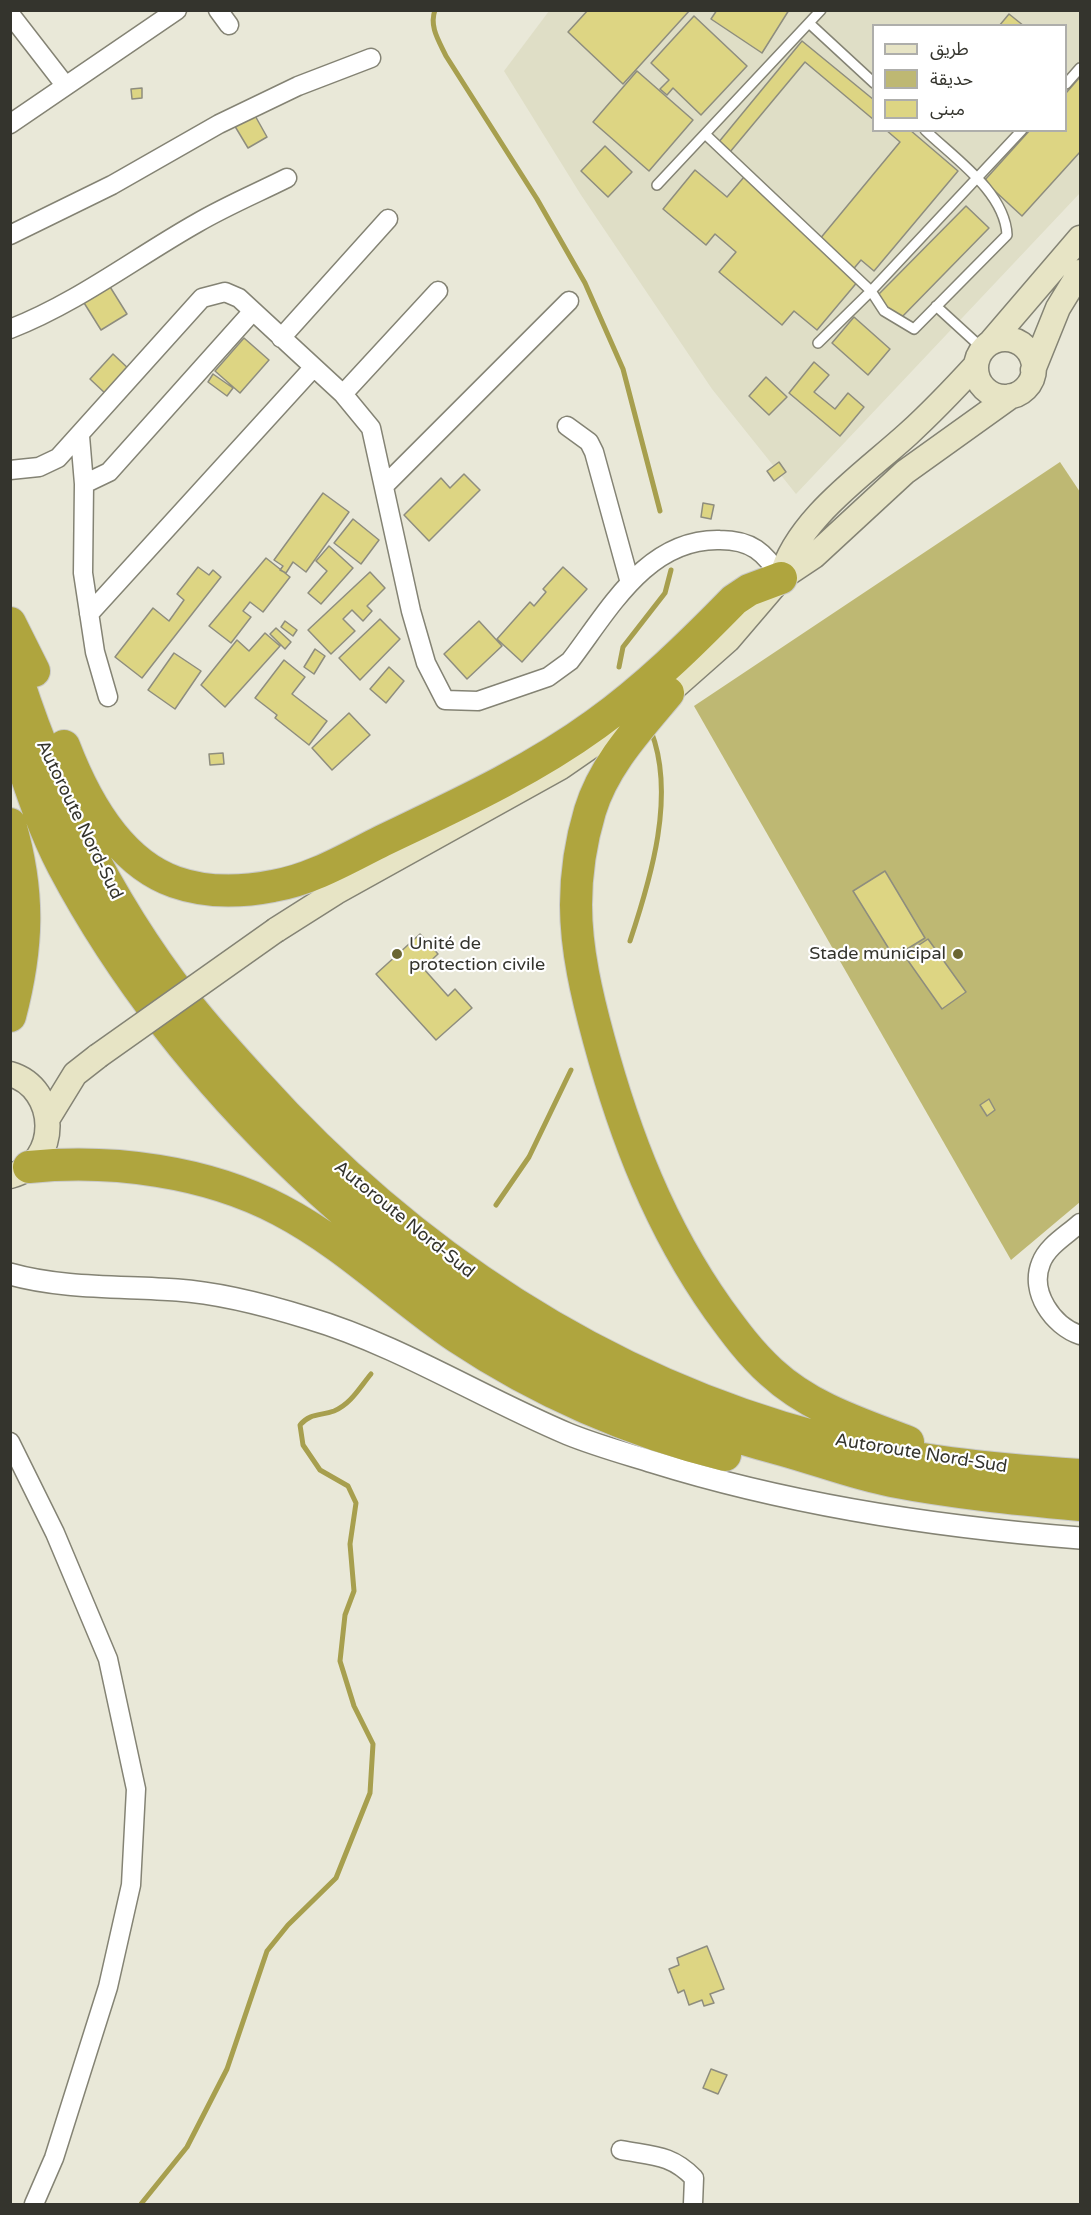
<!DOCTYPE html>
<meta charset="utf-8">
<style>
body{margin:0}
#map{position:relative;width:1091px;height:2215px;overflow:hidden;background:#e9e8d8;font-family:"Varela Round","Noto Sans Arabic",sans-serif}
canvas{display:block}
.frame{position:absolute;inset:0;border:12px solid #34342d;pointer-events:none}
.legend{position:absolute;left:872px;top:24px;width:195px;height:108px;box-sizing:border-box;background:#fff;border:2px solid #aeaeab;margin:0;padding:8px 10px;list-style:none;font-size:18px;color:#34342d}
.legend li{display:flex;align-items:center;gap:12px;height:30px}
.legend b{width:30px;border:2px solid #aeaeab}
</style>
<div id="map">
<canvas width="1091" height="2215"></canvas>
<div class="frame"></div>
<ul class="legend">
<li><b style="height:8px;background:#e7e4c5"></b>طريق</li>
<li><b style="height:16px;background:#beb873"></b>حديقة</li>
<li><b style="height:16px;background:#ddd583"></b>مبنى</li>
</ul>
</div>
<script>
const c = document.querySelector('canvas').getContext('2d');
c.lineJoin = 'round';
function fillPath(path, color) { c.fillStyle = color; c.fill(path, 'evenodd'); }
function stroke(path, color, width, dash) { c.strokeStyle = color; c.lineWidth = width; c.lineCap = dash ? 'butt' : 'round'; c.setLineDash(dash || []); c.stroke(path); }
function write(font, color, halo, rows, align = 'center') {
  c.font = font + ' "Varela Round",sans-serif'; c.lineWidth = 4.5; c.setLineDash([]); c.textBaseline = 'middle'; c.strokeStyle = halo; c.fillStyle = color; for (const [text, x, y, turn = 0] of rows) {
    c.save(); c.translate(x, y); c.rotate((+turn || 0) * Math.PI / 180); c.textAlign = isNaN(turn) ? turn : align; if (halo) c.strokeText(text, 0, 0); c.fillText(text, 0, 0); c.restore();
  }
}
fillPath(new Path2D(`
 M549 11H1080V193L796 494 712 389 581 195 504 71ZM874 26H1066V130H874Z`), '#dfdec6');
fillPath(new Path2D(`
 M1060 462 1080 492V1202L1011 1260 694 706Z`), '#beb873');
stroke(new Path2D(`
 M435 10C429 27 439 41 446 56L537 199 585 283 623 369 660 511
 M619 667 623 647 665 593 671 570
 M630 941C651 878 676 795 651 731
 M496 1205 529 1157 571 1070
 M141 2204 187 2147 227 2069 267 1951 288 1925 336 1878 370 1793 373 1744 354 1706 340 1661 345 1615 354 1591 350 1544 356 1503 348 1486 320 1470 303 1445 300 1425C310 1413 320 1416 334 1411 351 1404 360 1387 371 1374`), '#a79f4e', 5);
const building = new Path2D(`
 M588 10H690L623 84 568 32Z
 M717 10H789L762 53 711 19Z
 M1009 14 1024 26H999Z
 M694 16 747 66 701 115 673 88 667 95 660 89 669 80 651 63Z
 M802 41 874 100V120L805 62 730 152 718 143Z
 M637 71 693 120 649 171 593 122Z
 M1080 77V152L1022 216 984 181 1030 130H1066V93Z
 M142 88V98L132 99 131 89Z
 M253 112 267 137 248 148 233 123Z
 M886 130H910L958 171 874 271 861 260 850 273 859 280 817 330 794 311 782 325 719 272 736 252 715 234 706 245 663 209 695 170 727 197 744 177 819 240 900 142Z
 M605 146 632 172 608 197 581 171Z
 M966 206 989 228 899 320 876 297Z
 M107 282 127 314 101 330 81 298Z
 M854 317 890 349 868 375 832 343Z
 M244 338 269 360 240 393 215 371Z
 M113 354 130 370 107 395 90 379Z
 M814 362 829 375 814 392 835 409 848 393 864 407 840 436 789 393Z
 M213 374 233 388 227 396 208 382Z
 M766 377 787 397 769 415 749 396Z
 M779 462 786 472 774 481 767 471Z
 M464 474 480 490 429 541 404 515 441 478 450 488Z
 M323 493 349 512 306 572 293 562 286 573 280 570 283 566 274 560Z
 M703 503 714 505 711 519 701 517Z
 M353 519 379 540 361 564 334 543Z
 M329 546 353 568 321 604 308 593 327 571 316 561Z
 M266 558 290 577 263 612 250 602 243 611 251 617 231 643 209 626Z
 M198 567 209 575 213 570 221 577 142 678 115 657 153 608 169 621 184 600 177 594Z
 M563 567 587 589 522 662 497 639 530 602 534 606 546 592 543 589Z
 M370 572 385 588 367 606 372 611 363 621 352 610 343 619 355 631 331 654 308 630Z
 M380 619 400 639 360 680 339 658Z
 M285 621 297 630 293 636 281 627Z
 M479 621 502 646 467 679 444 654Z
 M276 628 291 642 285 649 270 634Z
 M265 633 280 646 225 707 201 685 237 640 249 651Z
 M315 649 325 656 314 674 304 667Z
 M174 653 201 671 175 709 148 690Z
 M284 660 305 677 292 694 327 721 309 745 275 718 277 715 255 698Z
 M389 667 404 681 386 703 370 689Z
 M349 713 370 735 332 770 312 748Z
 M223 753 224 764 210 765 209 754Z
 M885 871 925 938 894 957 853 891Z
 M420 934 438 954 423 968 448 996 455 989 472 1008 436 1040 376 974Z
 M928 939 966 992 942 1009 904 955Z
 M989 1099 995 1110 987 1116 980 1105Z
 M707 1946 724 1989 710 1994 714 2003 704 2006 702 2000 689 2005 684 1990 678 1993 669 1969 679 1965 677 1958Z
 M711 2069 727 2075 718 2094 703 2088Z`);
fillPath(building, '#ddd583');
stroke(building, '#8e8d7e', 1.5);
const service = new Path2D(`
 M809 23 874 83
 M1066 84 1080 68
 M705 134 871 291 884 311 914 329 1007 235C1005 192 954 158 925 130
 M657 185 821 10
 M936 306 983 349
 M818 343 871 291 1022 130`);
const minor = new Path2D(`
 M218 10 229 25
 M10 14 65 85
 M10 124 177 10
 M10 235 112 185 219 124 298 86 371 58
 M10 329C77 303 135 258 197 223 226 206 257 193 287 178
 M281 338 388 219
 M343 394 438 291
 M567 426 589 442 594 452 630 583
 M80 436 84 484 83 573 95 652 108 697
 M10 470 39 467 58 458 202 298 225 292 239 298 343 394 371 428 411 611 426 663 445 700 478 701 548 677 570 661C609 610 647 538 720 540 751 540 765 552 781 578
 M84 484 109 472 253 311
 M384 486 569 301
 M89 614 313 368
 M1080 1223C1067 1235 1047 1246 1041 1263 1029 1292 1053 1326 1080 1335
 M10 1442 55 1533 108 1659 136 1789 131 1885 108 1987 54 2158 34 2204
 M621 2150C652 2156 671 2154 694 2178L693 2204`);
const tertiary = new Path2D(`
 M10 1274C63 1289 123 1286 177 1290 221 1293 266 1305 308 1318 399 1345 480 1397 568 1434 595 1445 624 1453 653 1462 791 1505 936 1527 1080 1538`);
const secondary = new Path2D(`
 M976 368a29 29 0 1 1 58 0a29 29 0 1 1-58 0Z
 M990 343 1080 238
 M1033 370 1058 308 1080 272
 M781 578C796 520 864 474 908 434 932 412 954 389 976 365
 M276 930 336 892 561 767 668 693 728 640 781 578 814 556 905 472 1011 396
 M10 1074C59 1088 61 1163 10 1176
 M48 1118 75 1074 98 1056`);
const motorway = new Path2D(`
 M10 623 34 671
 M10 655C47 779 106 899 185 1001 207 1030 232 1056 256 1083 409 1253 601 1381 823 1439 906 1461 995 1469 1080 1475
 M668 693C638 729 604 765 590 811 581 841 576 873 576 905 576 950 587 996 599 1040 625 1136 660 1227 718 1309 734 1331 750 1353 771 1372 810 1408 859 1423 908 1442
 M10 727C26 774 40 822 63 866 178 1084 394 1288 617 1392 670 1417 727 1435 783 1450 819 1460 855 1474 892 1481 954 1493 1017 1499 1080 1505
 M64 746C84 798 118 862 175 882 206 893 242 892 273 886 311 880 348 858 382 841 455 806 530 772 596 724 646 688 691 644 734 600L749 590 781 578
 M10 824C30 893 28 947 10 1016
 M29 1167C112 1159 206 1171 280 1210 345 1244 397 1296 457 1337 538 1391 631 1432 725 1455`);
stroke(service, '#848374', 12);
stroke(minor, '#848374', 21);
stroke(tertiary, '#848374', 24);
stroke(secondary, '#848374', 27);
stroke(motorway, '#cacac8', 34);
stroke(service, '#fff', 9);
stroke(minor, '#fff', 18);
stroke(tertiary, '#fff', 21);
stroke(secondary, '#e7e4c5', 24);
stroke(motorway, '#afa53e', 32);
const secondaryBridge = new Path2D(`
 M98 1056 276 930`);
stroke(secondaryBridge, '#848374', 27, []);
stroke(secondaryBridge, '#e7e4c5', 24);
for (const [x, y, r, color] of [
 [397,954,6,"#6b6633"],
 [958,954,6,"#6b6633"]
]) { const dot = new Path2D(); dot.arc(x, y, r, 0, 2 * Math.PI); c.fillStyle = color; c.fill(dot); stroke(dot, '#fff', 2); }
write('18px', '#34342d', '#fff', [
 ["Autoroute Nord-Sud",79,820,64],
 ["Autoroute Nord-Sud",404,1220,39],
 ["Autoroute Nord-Sud",921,1454,9]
]);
write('18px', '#34342d', '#fff', [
 ["Unité de",409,944],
 ["protection civile",409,965],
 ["Stade municipal",946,954,"right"]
], 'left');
</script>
